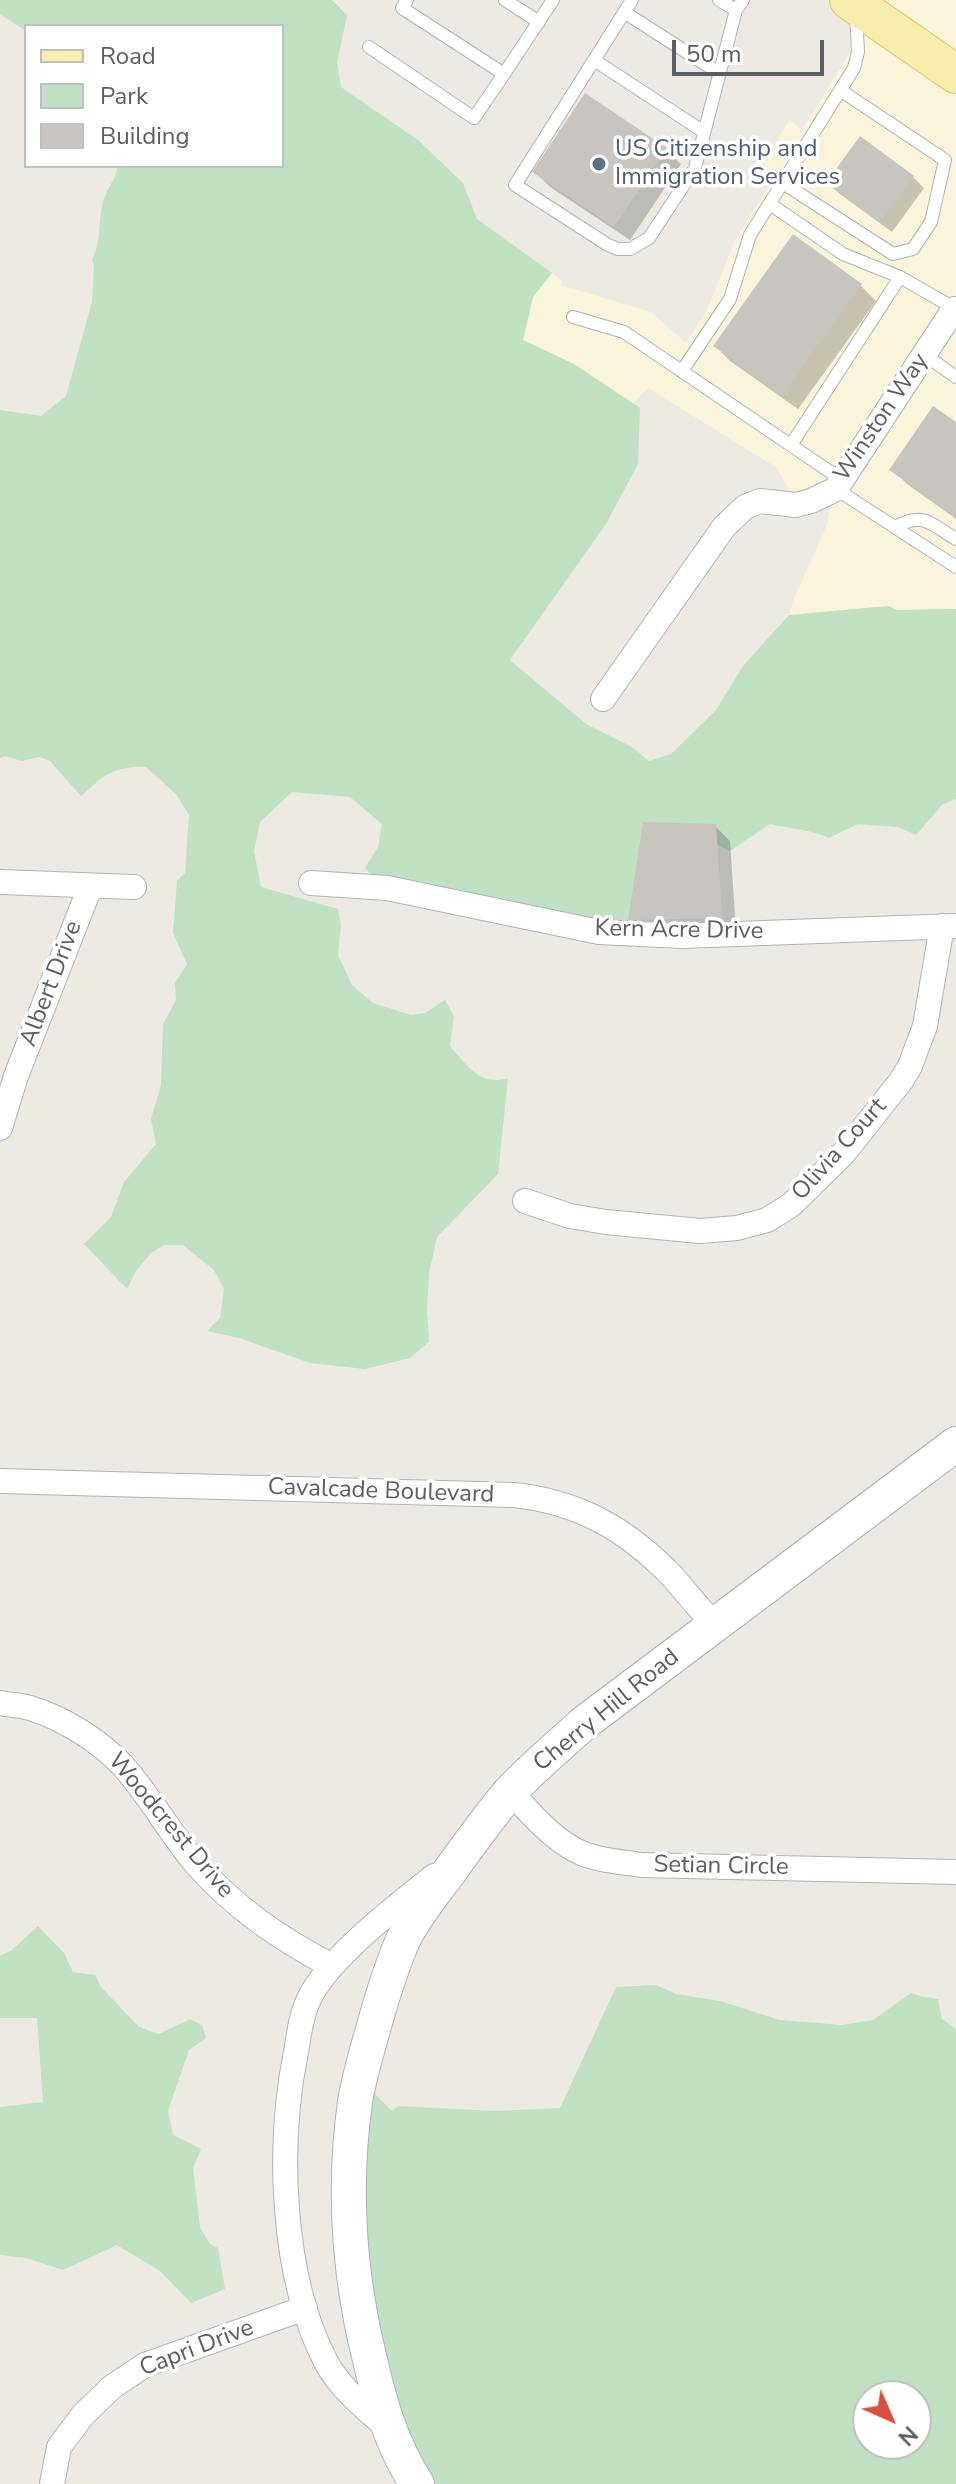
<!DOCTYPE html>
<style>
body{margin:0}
#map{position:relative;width:956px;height:2484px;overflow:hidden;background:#eceae3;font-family:"Nunito Sans",sans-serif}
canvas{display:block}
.legend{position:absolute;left:24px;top:24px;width:260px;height:144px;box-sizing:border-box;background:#fff;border:2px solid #bdbfc0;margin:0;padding:10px 14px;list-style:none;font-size:24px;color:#5b5e62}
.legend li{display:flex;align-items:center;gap:16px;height:40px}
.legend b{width:40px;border:2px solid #bdbfc0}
.north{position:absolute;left:852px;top:2380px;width:80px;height:80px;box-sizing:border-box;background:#fff;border:2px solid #bdbfc0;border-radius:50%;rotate:135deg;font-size:22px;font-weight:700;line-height:32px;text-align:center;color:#5b5e62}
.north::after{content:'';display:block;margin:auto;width:28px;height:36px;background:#d8503d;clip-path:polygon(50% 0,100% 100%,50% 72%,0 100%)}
.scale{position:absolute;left:672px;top:40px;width:152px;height:36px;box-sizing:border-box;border:4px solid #5b5e62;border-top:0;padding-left:10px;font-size:24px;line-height:28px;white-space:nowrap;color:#5b5e62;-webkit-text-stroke:6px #fff;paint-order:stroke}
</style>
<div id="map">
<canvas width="956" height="2484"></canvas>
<ul class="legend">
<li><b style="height:10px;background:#f7eead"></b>Road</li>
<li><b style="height:22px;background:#c1e1c3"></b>Park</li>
<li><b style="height:22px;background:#c8c5c0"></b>Building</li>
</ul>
<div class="north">N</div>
<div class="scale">50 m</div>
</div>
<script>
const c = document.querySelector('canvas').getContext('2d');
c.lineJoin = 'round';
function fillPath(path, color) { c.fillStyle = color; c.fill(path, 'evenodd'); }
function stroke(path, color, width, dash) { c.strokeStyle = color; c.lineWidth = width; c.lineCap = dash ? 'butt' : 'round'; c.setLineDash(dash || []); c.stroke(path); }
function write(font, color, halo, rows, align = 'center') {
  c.font = font + ' "Nunito Sans",sans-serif'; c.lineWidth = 7; c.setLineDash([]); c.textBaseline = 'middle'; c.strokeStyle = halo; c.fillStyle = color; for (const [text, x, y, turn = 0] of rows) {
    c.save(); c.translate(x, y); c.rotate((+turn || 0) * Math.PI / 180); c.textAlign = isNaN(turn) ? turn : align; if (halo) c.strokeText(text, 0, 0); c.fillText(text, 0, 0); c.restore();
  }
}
fillPath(new Path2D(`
 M845 0H956V609L897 610 888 606 789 615 794 598 826 528 831 505 817 484 791 494 777 468 648 388 633 403 574 364 523 340 533 297 552 273 562 281 561 285 651 312 686 343 706 312 735 240 776 175 763 162 790 120 801 129 805 125 871 18Z`), '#faf4da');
fillPath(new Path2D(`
 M0 0H332L347 15 337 63 341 87 418 140 463 183 477 219 552 273 533 297 523 340 574 364 640 408 638 464 606 524 510 660 586 724 632 747 649 761 671 754 716 710 743 666 789 615 888 606 897 610 956 609V799L942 805 916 835 898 827 858 824 829 838C810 829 791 829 770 824L730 851 706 840 650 858 635 875 632 934 381 884 365 868 378 847 382 824 350 797 292 792 260 822 254 851 261 887 338 909 341 925 338 955 352 985 373 1003 411 1015 425 1013 445 1000 454 1016 450 1046C466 1064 480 1087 508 1078L498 1174 437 1237 429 1273 427 1310 429 1342 410 1358 365 1369 310 1363 239 1338 207 1331 220 1318 224 1289 214 1270 183 1245H164L151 1253 136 1271 127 1289 84 1244 111 1217 124 1182 156 1144 151 1119 161 1085 163 1024 176 1000 175 983 187 964 173 933 177 881 185 873 189 815 176 794 146 767C111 767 106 774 81 796L50 761 39 757 22 761 5 756 0 758V410L41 416 66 396 92 302 94 266 92 259C103 239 97 217 105 196 109 185 117 178 117 166H282V26H26V31L0 14Z
 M38 1926 64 1953 73 1972 95 1975 101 1987 139 2027 159 2034 190 2019 202 2025 206 2038 189 2050 168 2111 173 2135 201 2149 193 2168 200 2227 210 2244 218 2248 225 2289 191 2303 160 2271 117 2245 63 2270 26 2258 0 2255V2107L43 2102 37 2018H0V1956L12 1950Z
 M656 1985 676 1994 720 2001 780 2020 842 2025 873 2020 911 1993 924 1997 938 1999 942 2019 956 2029V2484H415L359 2320 362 2081 392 2111 398 2106 494 2111 560 2108 616 1987ZM868 2396H916V2444H868Z`), '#c1e1c3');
fillPath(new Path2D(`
 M665 149 681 164 630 240 550 187 535 172Z
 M913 177 924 188 892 232 840 194 829 183Z
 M793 237 861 286 876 301 798 409 730 361 715 345Z
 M956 425V519L907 484 892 469Z
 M715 826 730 841 736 932 645 934 630 919Z`), '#0003');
fillPath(new Path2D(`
 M585 93 667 148 614 227 532 172Z
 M860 136 914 176 880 222 826 183Z
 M793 234 862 284 782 395 713 346Z
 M933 406 956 422V516L889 470Z
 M643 822 716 824 722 918 628 920Z`), '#c8c5c0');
const service = new Path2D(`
 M407 0 402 8 504 74 553 0
 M505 0 539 22
 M632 0 515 185 608 245 618 249H630L649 238 695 168 736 10 743 0
 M719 0 736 10
 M624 12 719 73
 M369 47 474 118 504 74
 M594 60 704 132
 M783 183 893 254 913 249 931 222 945 160 840 90
 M770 204 843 254 900 277 947 304
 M573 317 624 332 842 480
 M925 355 956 377
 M682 371 730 299 750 235 854 68 858 52 856 14
 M791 445 900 277
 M836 489 956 567
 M895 527C924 511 930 524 956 539`);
const minor = new Path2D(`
 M603 699 724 527 745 507 760 501 796 505 811 501 836 489 954 309
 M0 882 134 887
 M311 883 387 888 599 932 682 936 956 926
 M0 1128 16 1076 90 887
 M525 1201 570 1216 606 1222 700 1231 737 1228 767 1220 791 1205 843 1154 901 1081 910 1066 925 1026 942 926
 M0 1481 514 1495C579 1502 626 1529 671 1575 686 1592 700 1610 716 1626
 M0 1703C10 1705 21 1705 30 1708 63 1718 100 1741 123 1766 150 1796 170 1833 196 1864 235 1908 280 1939 332 1966
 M511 1791C529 1813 557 1844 584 1854 602 1861 622 1862 641 1865L956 1872
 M388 2428C365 2409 340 2388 326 2362 281 2276 277 2145 296 2052 299 2034 301 2015 309 1999 328 1958 398 1905 434 1876
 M52 2484 59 2447 83 2415 112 2387 145 2365 305 2308`);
const secondary = new Path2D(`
 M417 2484C392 2446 380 2404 370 2360 349 2276 343 2188 355 2102 359 2077 367 2051 374 2026 382 1997 391 1968 403 1940 414 1917 432 1895 447 1875 467 1847 487 1819 509 1793 532 1768 559 1746 584 1723L956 1444`);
const primary = new Path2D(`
 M849 0 956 74`);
stroke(service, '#b0b3b7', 14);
stroke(minor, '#b0b3b7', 26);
stroke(secondary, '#afb2b7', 36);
stroke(primary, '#e3c565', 40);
stroke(service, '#fff', 12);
stroke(minor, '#fff', 24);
stroke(secondary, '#fff', 34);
stroke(primary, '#f7eead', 38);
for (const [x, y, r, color] of [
 [599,164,8,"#5c6f8a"]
]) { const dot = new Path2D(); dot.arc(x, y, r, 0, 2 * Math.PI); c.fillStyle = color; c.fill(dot); stroke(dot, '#fff', 3); }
write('24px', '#4e5e75', '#fff', [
 ["US Citizenship and",615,150],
 ["Immigration Services",615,178]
], 'left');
write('24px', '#5b5e62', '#fff', [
 ["Winston Way",882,418,-56],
 ["Kern Acre Drive",679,931,1],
 ["Albert Drive",52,984,-69],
 ["Olivia Court",840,1150,-48],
 ["Cavalcade Boulevard",381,1492,2],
 ["Cherry Hill Road",607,1711,-39],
 ["Woodcrest Drive",170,1826,50],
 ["Setian Circle",721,1867,1],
 ["Capri Drive",197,2349,-21]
]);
</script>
